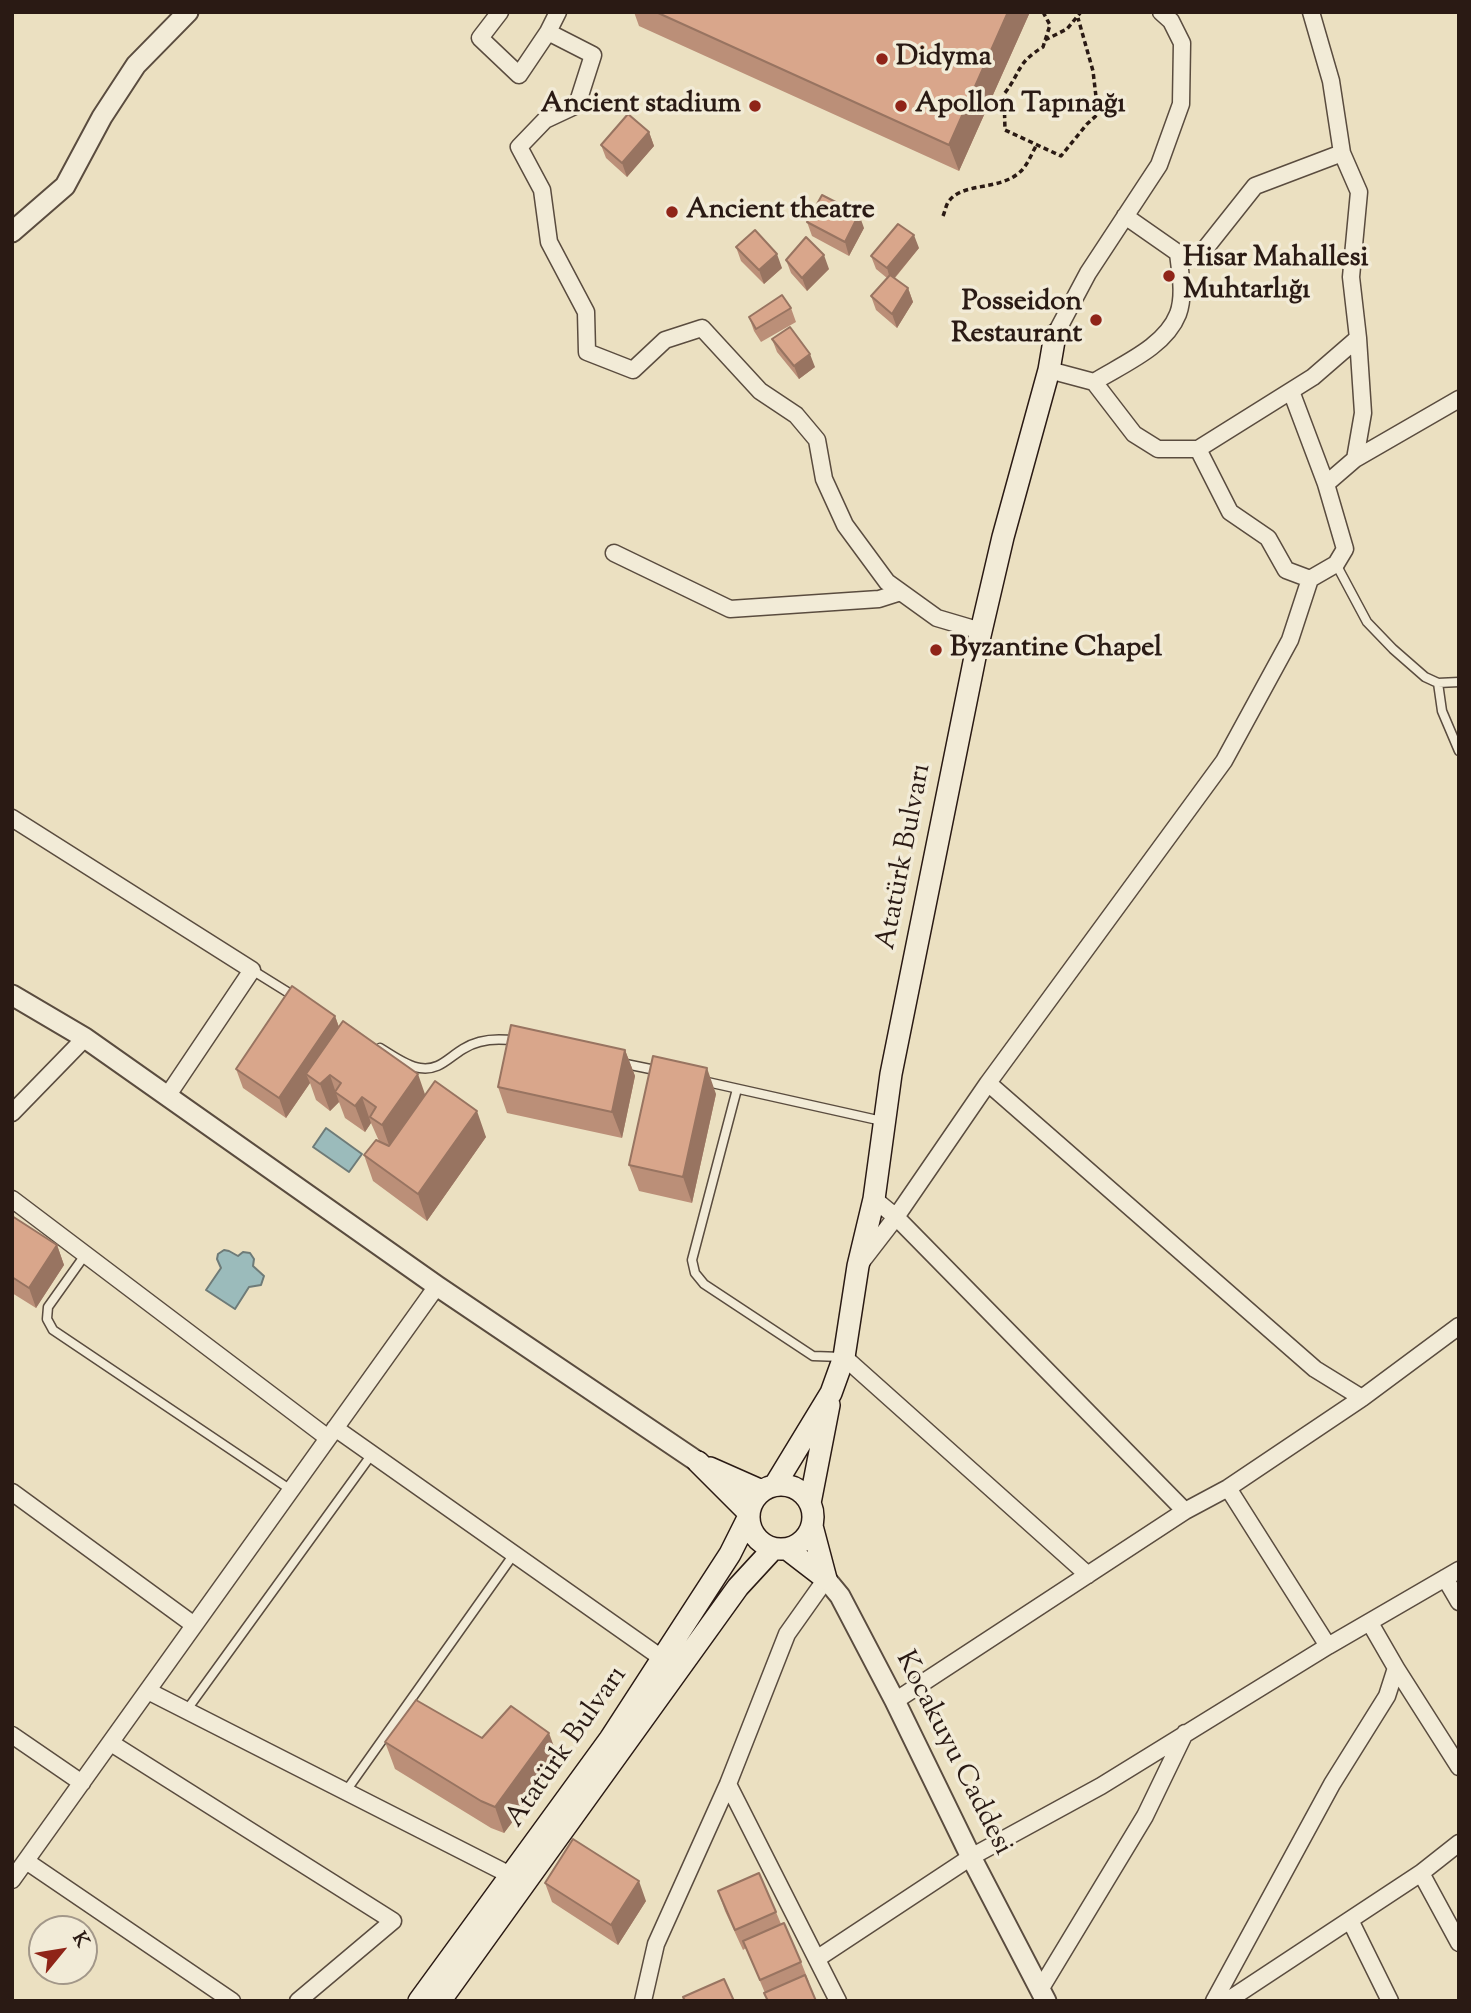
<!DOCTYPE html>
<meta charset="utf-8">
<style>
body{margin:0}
#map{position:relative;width:1471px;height:2013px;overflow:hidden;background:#ebe0c1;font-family:"Sorts Mill Goudy",serif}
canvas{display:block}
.frame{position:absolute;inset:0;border:14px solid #2a1a14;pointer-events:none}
.north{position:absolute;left:28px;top:1915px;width:70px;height:70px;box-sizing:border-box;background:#f2ebd7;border:2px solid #a29789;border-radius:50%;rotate:60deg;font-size:19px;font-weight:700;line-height:28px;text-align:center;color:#2a1a14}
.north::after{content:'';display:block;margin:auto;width:24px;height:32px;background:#8f2418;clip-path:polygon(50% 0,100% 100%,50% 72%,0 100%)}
</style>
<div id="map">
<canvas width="1471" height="2013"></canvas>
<div class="frame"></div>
<div class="north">K</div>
</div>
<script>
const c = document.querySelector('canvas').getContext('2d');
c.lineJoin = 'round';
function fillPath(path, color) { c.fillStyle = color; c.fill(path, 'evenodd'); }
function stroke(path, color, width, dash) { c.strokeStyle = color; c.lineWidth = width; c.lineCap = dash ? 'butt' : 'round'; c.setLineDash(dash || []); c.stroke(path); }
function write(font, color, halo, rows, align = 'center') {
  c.font = font + ' "Sorts Mill Goudy",serif'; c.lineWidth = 7; c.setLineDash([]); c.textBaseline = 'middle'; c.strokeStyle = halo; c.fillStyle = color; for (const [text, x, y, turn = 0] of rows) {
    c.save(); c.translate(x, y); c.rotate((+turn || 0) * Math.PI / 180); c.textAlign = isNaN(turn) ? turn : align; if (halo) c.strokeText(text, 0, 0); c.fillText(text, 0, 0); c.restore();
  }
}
const water = new Path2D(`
 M326 1128 362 1154 349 1172 313 1147Z
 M224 1250 229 1251 238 1256 243 1252 250 1253 254 1259 253 1266 264 1276 261 1285 249 1287 235 1309 206 1290 221 1268 217 1259 218 1254Z`);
fillPath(water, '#9bbbbb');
stroke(water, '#6e7b78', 2);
const service = new Path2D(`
 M1336 564 1367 622 1393 649 1425 677 1438 683 1459 682
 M1438 683 1442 711 1459 751
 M252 970 297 998
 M380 1048C392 1055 406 1066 420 1068 439 1071 448 1058 463 1049 479 1039 497 1038 516 1041
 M621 1063 660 1071
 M703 1081 882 1121
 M737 1089 692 1260 695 1273 704 1284 813 1356 842 1357
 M85 1255 48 1307 47 1319 53 1330 291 1490
 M186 1711 372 1454
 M346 1791 514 1554`);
const minor = new Path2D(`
 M500 12 480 38 519 75 548 32 558 12
 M548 32 593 55 577 105 545 120 519 147 542 190 549 242 586 312 587 352 633 370 665 340 702 328 760 391 796 415 817 440 824 479 845 525 887 582 937 618 981 631
 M1125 216 1178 253 1201 254 1255 186 1342 153 1331 81 1311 12
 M1055 335 1088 273 1159 165 1181 104 1182 43 1171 21 1161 12
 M1049 370 1094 382 1134 434 1158 449H1198L1313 377 1358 338 1351 277 1359 192 1342 153
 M1094 382C1123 364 1165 347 1178 314 1185 295 1180 272 1178 253
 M1198 449 1230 512 1268 538 1286 570 1310 579
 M1355 459 1363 413 1358 338
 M1326 484 1355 459 1459 399
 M614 553 730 609 879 599 901 592
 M12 818 252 970 168 1095
 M988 1083 1315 1369 1362 1398
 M12 1113 85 1038
 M12 1199 328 1438
 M874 1199 896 1217 1185 1511
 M862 1261 896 1217 988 1083 1224 761 1290 640 1310 579 1336 564 1345 549 1326 484 1291 391
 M844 1357 1088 1575
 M335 1428 663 1659
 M1228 1488 1328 1646
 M12 1492 194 1625
 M1445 1578 1459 1602
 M1396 1668 1459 1767
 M148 1691 512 1876
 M895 1701 1185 1511 1228 1488 1362 1398 1459 1326
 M12 1735 82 1783
 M111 1743 393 1921 298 2001
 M728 1784 838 2001
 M26 1861 232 2001
 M1421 1873 1459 1943
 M12 1880 437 1286
 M1350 1920 1390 2001
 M818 1958 971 1857 1101 1786 1328 1646 1459 1570
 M1041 1988 1145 1816 1185 1733
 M643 2001 656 1944 728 1784 787 1634 826 1579
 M1214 2001 1332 1784 1387 1696 1396 1668 1370 1623
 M1227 2001 1421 1873 1459 1843`);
const tertiary = new Path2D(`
 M12 232 65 186 102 117 136 65 188 12
 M12 995 85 1038 437 1286 698 1462
 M826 1579 840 1596 895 1701 971 1857 1046 2001`);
const secondary = new Path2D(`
 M698 1462 749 1513
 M710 1468 762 1491
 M749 1517a32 32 0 1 1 64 0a32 32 0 1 1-64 0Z
 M775 1485 831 1393 844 1357 858 1266 874 1199 891 1074 975 657 1003 537 1049 370 1055 335
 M810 1503 829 1405
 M812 1526 826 1579
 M787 1549 826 1579
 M419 2001 610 1739 730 1554 748 1518
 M440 2001 738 1587 773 1549`);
stroke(service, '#5a4c3f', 11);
stroke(minor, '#5a4c3f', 19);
stroke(tertiary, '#5a4c3f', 23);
stroke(secondary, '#2a1a14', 24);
stroke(new Path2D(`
 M1043 12 1050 25 1043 47C1016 63 1021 73 1004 94L1005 130 1061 156 1087 124 1098 114 1093 71 1078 18
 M1045 40 1067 29 1081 12
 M943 216C945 212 946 204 949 201 963 182 999 191 1020 172 1027 166 1032 153 1037 144`), '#2a1a14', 3.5, [5, 3.5]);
stroke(service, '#f2ebd7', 8);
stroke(minor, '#f2ebd7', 16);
stroke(tertiary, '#f2ebd7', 19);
stroke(secondary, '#f2ebd7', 21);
fillPath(new Path2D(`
 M634 12H1030L959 171 639 26Z
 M649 132 654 146 627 177 606 158 601 145Z
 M807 222 864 228 849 256 812 236Z
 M736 247 782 268 764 284 741 261Z
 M919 248 895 278 908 288 913 302 897 328 876 310 871 296 887 278 876 269 871 256Z
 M786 260 829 269 807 291 791 273Z
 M791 308 796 322 761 342 754 331 749 317Z
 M772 339 815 367 799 379 777 352Z
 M335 1016 339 1027 425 1095 486 1137 427 1221 373 1181 364 1155 379 1141 371 1123 365 1132 345 1118 339 1102 330 1111 316 1100 310 1083 286 1118 243 1088 236 1069Z
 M625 1050 635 1076 622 1138 507 1113 498 1087Z
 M716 1094 692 1203 639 1191 629 1165Z
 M12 1216 57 1245 64 1265 36 1308 12 1293Z
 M482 1738 559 1760 504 1833 491 1828 395 1769 385 1742Z
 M545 1883 646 1901 618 1945 552 1902Z
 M718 1891 776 1912 781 1924 801 1962 809 1982 765 1993 746 1948 743 1950 725 1911Z`), '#bb8f78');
fillPath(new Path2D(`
 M1008 12H1030L959 171 949 145Z
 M649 132 654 146 627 177 622 163Z
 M859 214 864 228 849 256 845 242Z
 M914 235 919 248 891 282 887 268Z
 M777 254 782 268 764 284 759 270Z
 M824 255 829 269 807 291 802 278Z
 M908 288 913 302 897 328 892 314Z
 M810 354 815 367 799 379 794 366Z
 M335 1016 342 1036 306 1074 310 1083 286 1118 279 1098Z
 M625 1050 635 1076 622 1138 612 1112Z
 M707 1068 716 1094 692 1203 683 1177Z
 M418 1074 427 1100 391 1151 382 1125Z
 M330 1075 339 1102 330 1111 320 1084Z
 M362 1097 371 1123 365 1132 355 1106Z
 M477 1111 486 1137 427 1221 418 1194Z
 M57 1245 64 1265 36 1308 29 1288Z
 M549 1733 559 1760 504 1833 495 1807Z
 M639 1881 646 1901 618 1945 611 1925Z`), '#987461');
const building = new Path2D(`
 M656 12H1008L949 145Z
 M628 114 649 132 622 163 601 145Z
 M822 195 859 214 845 242 807 222Z
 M898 224 914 235 887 268 871 256Z
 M755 230 777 254 759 270 736 247Z
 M806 237 824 255 802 278 786 260Z
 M890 275 908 288 892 314 871 296Z
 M782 295 791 308 756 329 749 317Z
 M790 327 810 354 794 366 772 339Z
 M292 986 335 1016 279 1098 236 1069Z
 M343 1021 418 1074 382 1125 370 1117 376 1107 362 1097 355 1106 335 1092 341 1083 330 1075 320 1084 306 1074Z
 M511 1025 625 1050 612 1112 498 1087Z
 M653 1056 707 1068 683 1177 629 1165Z
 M435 1081 477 1111 418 1194 364 1155 376 1140 389 1146Z
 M12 1216 57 1245 29 1288 12 1277Z
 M416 1700 482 1738 511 1706 549 1733 495 1807 481 1801 385 1742Z
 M573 1839 639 1881 611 1925 545 1883Z
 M759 1873 776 1912 735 1930 718 1891Z
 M784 1923 801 1962 760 1980 743 1941Z
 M805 1975 816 2001H768L764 1993Z
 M724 1979 734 2001H685L683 1997Z`);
fillPath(building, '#d9a68b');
stroke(building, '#987461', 2);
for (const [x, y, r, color] of [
 [882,59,7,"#8f2418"],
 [755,106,7,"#8f2418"],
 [901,106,7,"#8f2418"],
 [672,212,7,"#8f2418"],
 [1169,276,7,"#8f2418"],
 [1096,320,7,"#8f2418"],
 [936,650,7,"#8f2418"]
]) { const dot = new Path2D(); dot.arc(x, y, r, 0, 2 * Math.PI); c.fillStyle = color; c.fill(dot); stroke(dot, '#f2ebd7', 2.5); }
write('bold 28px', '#2a1a14', '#f2ebd7', [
 ["Didyma",896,59],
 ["Ancient stadium",741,106,"right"],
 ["Apollon Tapınağı",915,106],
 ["Ancient theatre",686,212],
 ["Hisar Mahallesi",1183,260],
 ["Muhtarlığı",1183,292],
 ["Posseidon",1082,304,"right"],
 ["Restaurant",1082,336,"right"],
 ["Byzantine Chapel",950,650]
], 'left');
write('28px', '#2a1a14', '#f2ebd7', [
 ["Atatürk Bulvarı",906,857,-79],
 ["Atatürk Bulvarı",568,1748,-55],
 ["Kocakuyu Caddesi",952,1754,63]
]);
</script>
